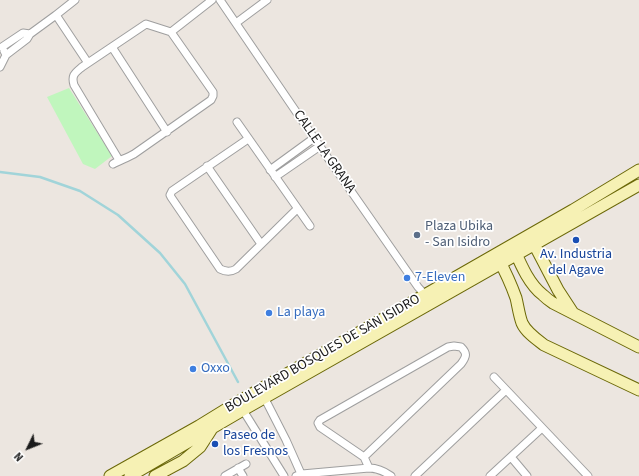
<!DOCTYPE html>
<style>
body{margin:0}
#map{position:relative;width:639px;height:476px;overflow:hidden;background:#ece6e0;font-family:"Source Sans 3",sans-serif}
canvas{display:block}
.north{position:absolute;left:8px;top:428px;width:40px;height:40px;-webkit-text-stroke:3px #fff;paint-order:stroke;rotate:227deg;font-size:11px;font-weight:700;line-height:16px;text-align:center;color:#1b1b1b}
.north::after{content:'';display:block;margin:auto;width:14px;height:18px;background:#1b1b1b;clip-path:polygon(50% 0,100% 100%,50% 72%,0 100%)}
</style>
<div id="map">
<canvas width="639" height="476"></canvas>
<div class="north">N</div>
</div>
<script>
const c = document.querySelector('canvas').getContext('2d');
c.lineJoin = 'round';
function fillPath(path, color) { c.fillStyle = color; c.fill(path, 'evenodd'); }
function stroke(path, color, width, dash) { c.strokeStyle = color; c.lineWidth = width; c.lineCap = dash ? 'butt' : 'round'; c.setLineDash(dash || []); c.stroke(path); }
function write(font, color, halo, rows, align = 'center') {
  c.font = font + ' "Source Sans 3",sans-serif'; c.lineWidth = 3.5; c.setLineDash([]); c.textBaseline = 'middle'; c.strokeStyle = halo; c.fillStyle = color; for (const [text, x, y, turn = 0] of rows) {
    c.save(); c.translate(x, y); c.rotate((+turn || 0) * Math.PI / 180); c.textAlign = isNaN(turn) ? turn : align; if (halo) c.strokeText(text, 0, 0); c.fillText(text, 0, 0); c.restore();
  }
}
fillPath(new Path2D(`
 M69 88 112 156 95 169 83 164 47 97Z`), '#c0f6bd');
stroke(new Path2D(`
 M0 172 40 177 80 191 118 215 160 253 185 284 238 382`), '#a1d4d9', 2.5);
const street = new Path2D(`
 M220 0 314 138 418 287 427 297
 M56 15 88 63
 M236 23 267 0
 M171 32 212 0
 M2 47 23 33 30 34
 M112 47 167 132
 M6 55 27 39 30 34 56 15 75 0
 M0 67 6 55 4 51
 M237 122 310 226
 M248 139 172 191 170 195 171 197 220 269C226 272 231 272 236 269L297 209
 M119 160 74 85C71 75 75 73 82 67L143 26 146 24 171 32
 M113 164C120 160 127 158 134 154L211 100 213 96V92L171 32
 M207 166 261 244
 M270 170 314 138
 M275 177 320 146
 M494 377 588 476
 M263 395 286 440 302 476
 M241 407 284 476
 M364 457 461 364C467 356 467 353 461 347L454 346 448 347 320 420 318 423 320 427 364 457 369 468
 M511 457 527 476
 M238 468 243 476
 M225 476 246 464
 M296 476 302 474 369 468C378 468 384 471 391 476
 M415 476 506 390
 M490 476 542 428`);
const secondary = new Path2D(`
 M534 244 558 290 573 313
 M514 249C521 265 529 284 543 295 546 298 550 301 553 303L639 347
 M498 258C505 271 511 284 516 298 518 306 519 315 522 323 526 332 536 339 544 345L639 390
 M110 476 199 426 238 402 573 210 639 170
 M130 476 243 410 639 185
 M155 476 183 461 200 447 211 430`);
stroke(street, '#9f9f9f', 9);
stroke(secondary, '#6b6808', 13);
stroke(street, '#fff', 7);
stroke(secondary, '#f6f1b4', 11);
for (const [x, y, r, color] of [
 [417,235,4,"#5c6f8a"],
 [576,240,4,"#1a4fb4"],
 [407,278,4,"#3f7fe0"],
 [269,313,4,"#3f7fe0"],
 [193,369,4,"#3f7fe0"],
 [215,444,4,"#1a4fb4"]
]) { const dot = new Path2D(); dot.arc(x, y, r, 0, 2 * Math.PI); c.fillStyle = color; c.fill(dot); stroke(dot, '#fff', 1.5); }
write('14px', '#1b1b1b', '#fff', [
 ["CALLE LA GRANA",324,152,55],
 ["BOULEVARD BOSQUES DE SAN ISIDRO",323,354,-30]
]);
write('14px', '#4e5e75', '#fff', [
 ["Plaza Ubika",425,227],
 ["- San Isidro",425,243]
], 'left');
write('14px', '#164399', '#fff', [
 ["Av. Industria",576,255],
 ["del Agave",576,271],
 ["Paseo de",223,436,"left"],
 ["los Fresnos",223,452,"left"]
]);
write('14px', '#366cbe', '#fff', [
 ["7-Eleven",415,278],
 ["La playa",277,313],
 ["Oxxo",201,369]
], 'left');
</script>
